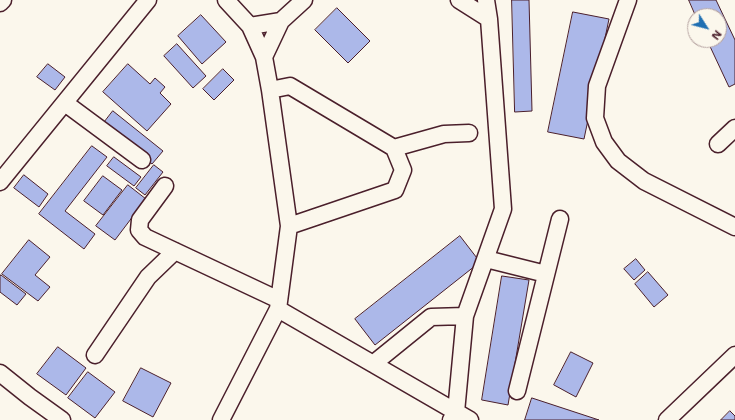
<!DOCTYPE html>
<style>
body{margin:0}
#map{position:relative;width:735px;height:420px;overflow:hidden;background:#fbf7ec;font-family:"Shantell Sans",sans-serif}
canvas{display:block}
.north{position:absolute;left:687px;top:8px;width:40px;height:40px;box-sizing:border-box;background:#fbf7ec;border:1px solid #b4a19f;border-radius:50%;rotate:126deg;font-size:11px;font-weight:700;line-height:16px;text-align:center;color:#4a1f2b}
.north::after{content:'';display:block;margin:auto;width:14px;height:18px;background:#1f6fb2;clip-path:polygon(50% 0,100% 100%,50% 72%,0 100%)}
</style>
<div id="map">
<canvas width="735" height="420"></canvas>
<div class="north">N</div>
</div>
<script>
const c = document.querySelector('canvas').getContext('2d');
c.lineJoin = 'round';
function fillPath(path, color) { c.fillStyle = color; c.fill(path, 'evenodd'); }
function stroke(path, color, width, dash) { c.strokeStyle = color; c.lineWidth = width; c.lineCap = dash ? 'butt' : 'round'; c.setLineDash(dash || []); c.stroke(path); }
const building = new Path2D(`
 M512 0H529L532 111 515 112Z
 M689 0H716L735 40V84L729 87 707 40H719V16H696Z
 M337 8 370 41 348 63 315 30Z
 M573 12 609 19 584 139 548 132Z
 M201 15 226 42 202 64 178 36Z
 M177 44 206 76 193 88 164 56Z
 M48 64 65 77 55 90 37 77Z
 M128 64 150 84 155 78 165 87 160 93 171 104 147 131 103 92Z
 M223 69 234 80 214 100 203 89Z
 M113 111 163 151 152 164 103 124Z
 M92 146 107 157 65 211 95 234 84 249 39 214Z
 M114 157 141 177 134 186 107 166Z
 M154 165 163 172 145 195 136 188Z
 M24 175 48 194 39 207 14 188Z
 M103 176 122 190 103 215 84 201Z
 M128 185 146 199 115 240 96 226Z
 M460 236 480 262 375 345 355 319Z
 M29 240 50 257 35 275 50 287 38 301 2 274Z
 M636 259 645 270 634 280 624 269Z
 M648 272 668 295 654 307 635 284Z
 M1 275 26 294 17 305 0 292V277Z
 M502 276 529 280 508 405 482 400Z
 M58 347 86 368 66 395 37 374Z
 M571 352 593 363 576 397 554 385Z
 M141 368 171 383 153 417 123 401Z
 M88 372 115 392 95 418 68 398Z
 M532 398 599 420H525Z
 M730 411 735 416V420H721Z`);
fillPath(building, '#acb8e9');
stroke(building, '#4a1f2b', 1);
const minor = new Path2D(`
 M459 0 489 19
 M628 0 597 86 595 118 604 142 618 161 644 181 735 227
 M0 3 3 0
 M250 26 281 21
 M264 57 281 21 304 0
 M270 90 290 86 394 148 403 170 395 190 289 226
 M65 103 142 160
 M718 144 735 128
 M394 148 444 134 469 133
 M0 182 148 0
 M165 186 140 220 139 230 145 237 279 300
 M486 259 546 274
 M278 309 470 420
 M95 355 148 277 175 251
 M373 364 431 317 465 316
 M0 373 30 397 62 420
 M517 391 560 219
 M221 420 278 309 289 226 270 90 264 57 250 26 226 0
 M451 420 456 412 465 316 503 209 489 19 486 0
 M667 420 735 355`);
stroke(minor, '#4a1f2b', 19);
stroke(minor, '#fbf7ec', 16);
</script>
